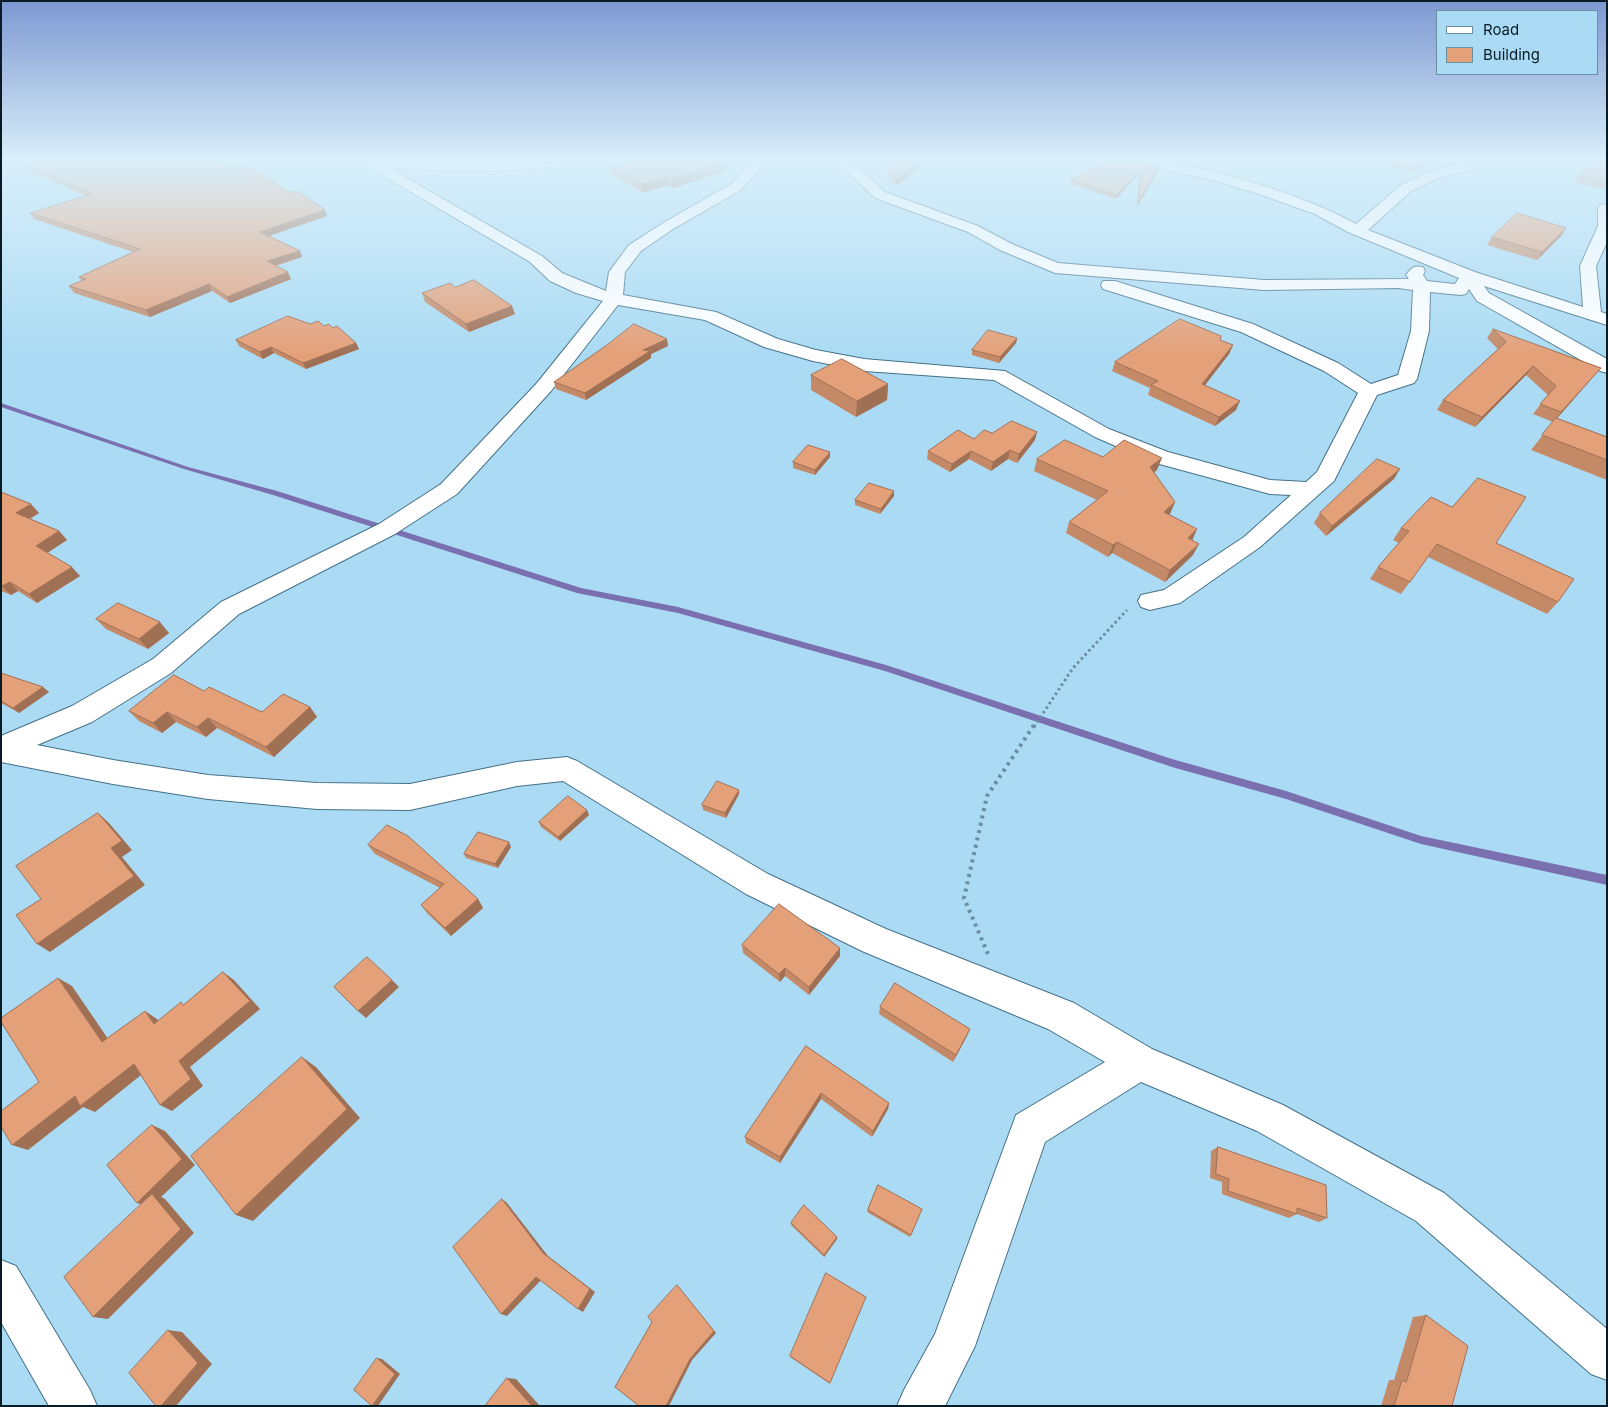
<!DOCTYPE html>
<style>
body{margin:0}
#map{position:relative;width:1608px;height:1407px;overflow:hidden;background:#abdbf4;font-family:Inter,sans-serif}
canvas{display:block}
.frame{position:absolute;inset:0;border:2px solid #091c25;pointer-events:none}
.legend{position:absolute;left:1436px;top:10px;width:162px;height:65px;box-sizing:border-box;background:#abdbf4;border:1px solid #6a8fa1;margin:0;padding:6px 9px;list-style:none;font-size:15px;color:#091c25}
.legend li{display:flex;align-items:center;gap:10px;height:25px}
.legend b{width:25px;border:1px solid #6a8fa1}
</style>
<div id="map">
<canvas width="1608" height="1407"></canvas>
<div class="frame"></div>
<ul class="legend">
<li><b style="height:6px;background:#fff"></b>Road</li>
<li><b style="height:14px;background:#e4a079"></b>Building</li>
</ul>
</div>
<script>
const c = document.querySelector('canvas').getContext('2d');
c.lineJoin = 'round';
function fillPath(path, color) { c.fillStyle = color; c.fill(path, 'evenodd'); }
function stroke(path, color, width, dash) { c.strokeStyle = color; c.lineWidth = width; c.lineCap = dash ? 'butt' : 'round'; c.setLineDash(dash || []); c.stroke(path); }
fillPath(new Path2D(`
 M1 403 188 467 277 491 581 588 678 607 886 665 1172 759 1286 791 1421 836 1607 875V885L1421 844 1286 799 1172 767 885 671 678 613 577 593 273 495 184 469 1 407Z`), '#7a6faf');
const street = new Path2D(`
 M353 158H369L376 161 528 162 559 158H581L579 161C518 176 453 170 391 169L542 256 562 273 606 291 609 272 629 245 663 223 731 184 755 158H769L741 190 673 229 641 251 625 272 623 295 716 312 778 339 816 350 864 359 1005 371 1109 429 1168 452 1270 480 1306 482 1317 472 1358 393 1324 371 1241 332 1103 289 1101 285 1103 281H1115L1253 324 1338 363 1371 384 1398 375 1411 331 1413 290 1398 288 1264 290 1055 273 1000 250 968 232 875 198 845 170 820 161 818 158H837L855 164 885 192 978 226 1012 244 1058 263 1264 280 1409 279 1406 275C1411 268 1414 265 1423 267L1425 271 1423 275 1427 281 1455 284 1459 278 1348 232 1315 214 1259 194 1209 179 1122 162 1115 158C1135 156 1155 160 1176 164 1238 176 1300 194 1356 224L1401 185 1429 172 1455 165 1456 158H1470L1467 171 1439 178 1411 191 1368 230 1475 272 1583 307 1580 266 1598 226V208L1600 205 1607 204V242L1596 266 1601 312 1607 314V325L1484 286 1489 293 1607 359V373L1600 371 1477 301 1469 289 1466 294 1460 295 1430 292 1429 331 1417 379 1414 383 1377 395 1334 481 1260 547 1180 603 1150 610 1141 607 1138 601 1141 595 1164 590 1244 537 1291 495 1270 494 1152 462 1095 437 994 380 864 371 813 361 764 347 705 320 618 305 551 391 457 494 395 534 239 614 171 673 92 722 37 745 113 760 208 775 317 783 410 784 517 762 567 757 577 761 768 874 886 929 1074 1003 1152 1049 1283 1105 1444 1193 1607 1329V1380L1591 1374 1416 1221 1257 1131 1141 1082 1045 1142 975 1346 945 1406H897L904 1390 935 1334 1016 1115 1105 1062 1048 1029 862 951 746 894 563 781 517 786 410 810 317 809 208 799 113 784 1 762V736L72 706 153 659 221 602 379 524 441 484 537 383 603 301 576 293 550 281 530 262Z
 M1 1260 16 1266 90 1390 97 1406H49L1 1322Z`);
stroke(street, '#447187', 2);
stroke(new Path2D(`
 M1034 727 1073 668 1127 610`), '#6a8ea1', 3, [2.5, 3]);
stroke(new Path2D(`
 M988 954 964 898 987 796 1034 725`), '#6a8ea1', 4, [3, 4.5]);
fillPath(street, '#fff');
fillPath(new Path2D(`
 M1 158H210L203 160 291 193 325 210 327 216 269 236 300 251 302 257 276 266 291 279 230 303 212 291 150 317 74 293 69 286 82 281 79 277 133 252 34 219 30 213 86 196Z
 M637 158H740L741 162 725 168V171L673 188 668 185 643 193 611 174 609 166Z
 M898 158H933L896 186 887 175V168Z
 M1148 158H1166L1165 160Z
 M1373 158H1436L1409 173 1371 163Z
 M1506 158H1532L1526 163Z
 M1607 158V190L1575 182 1579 175Z
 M1123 159 1159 166 1158 171 1137 207 1139 174 1116 199 1070 184 1071 180Z
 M1561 236 1537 260 1487 245 1492 237Z
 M455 287 515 314 469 332 425 302 422 293Z
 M310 324 324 326 333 328 356 343 359 349 306 369 274 353 263 359 239 346 236 340Z
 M1493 329 1601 368 1593 377 1557 418 1607 437V480L1531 450 1553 422 1533 414 1548 395 1526 375 1475 427 1437 410 1443 400 1498 349 1487 338Z
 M1017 338 1016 343 999 363 972 355V350Z
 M1220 340 1233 345 1229 354 1205 385 1236 410 1215 426 1148 395 1150 388 1112 371 1115 362Z
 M668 346 651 354V358L586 400 556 389 554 382Z
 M811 375 888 384 887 400 856 417 811 390Z
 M992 433 1035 440 1017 463 1008 459 991 471 969 459 950 472 927 459 928 451 974 439Z
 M830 457 815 475 793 468V462Z
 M1103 457 1157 470 1154 472 1175 502 1169 515 1192 540 1193 555 1165 582 1112 553 1108 557 1066 533 1069 522 1097 500 1034 471 1037 459Z
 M1394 479 1326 536 1314 523 1320 513Z
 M1 492 39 513 30 519 59 531 67 540 47 553 80 576 37 603 18 591 11 595 1 591Z
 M894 496 880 514 855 505V500Z
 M1401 528 1496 543 1558 602 1547 614 1428 557 1401 594 1370 579 1378 567 1399 543 1393 540Z
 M96 619 169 633 148 649 106 629Z
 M1 673 49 692 19 713 1 703Z
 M204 691 262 712 310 707 317 717 274 757 217 728 206 737 176 722 162 733 139 721 129 711Z
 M739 794 726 818 703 810 702 805Z
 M589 815 560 841 541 827 539 822Z
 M368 845 478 899 483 908 451 936 427 913 421 905 440 888 375 854Z
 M511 847 498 868 466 858 464 854Z
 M742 945 840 948V956L809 995 785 976 780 982 743 953Z
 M880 1007 967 1036 953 1062 879 1014Z
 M806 1046 889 1103 888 1109 872 1137 821 1099 780 1163 746 1143 745 1137Z
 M1218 1147 1327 1218 1319 1222 1297 1214 1289 1218 1222 1194V1182L1210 1178 1211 1151Z
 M878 1185 911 1235 910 1237 867 1212Z
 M791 1223 837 1237V1239L824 1257 791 1225Z
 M1426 1315 1452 1406H1381L1389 1380H1394L1413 1317Z
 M790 1356 830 1383V1384L790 1357Z`), '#c48a68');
fillPath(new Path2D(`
 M188 158H210L190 163Z
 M730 158H740L741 162 725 168V171L673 188 672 179Z
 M925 158H933L896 186 897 179Z
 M1428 158H1436L1409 173 1412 167Z
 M1529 158H1532L1526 163Z
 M1159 166 1158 171 1137 207 1138 203Z
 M1140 170 1139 174 1116 199 1117 195Z
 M667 177 668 185 643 193 642 184Z
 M325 210 327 216 263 238 260 232Z
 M1566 228 1561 236 1537 260 1542 252Z
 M300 251 302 257 270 267 267 261Z
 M288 272 291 279 230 303 227 297Z
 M209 284 212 291 150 317 146 310Z
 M512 306 515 314 469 332 466 324Z
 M1017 338 1016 343 999 363 1000 357Z
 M667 339 668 346 651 354V358L586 400 585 393 643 350Z
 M356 343 359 349 306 369 303 363Z
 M1233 345 1229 354 1199 393 1202 384Z
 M271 347 274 353 263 359 260 352Z
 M1533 366 1526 375 1475 427 1482 417Z
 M1601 368 1593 377 1554 422 1561 412Z
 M888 384 887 400 856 417 857 401Z
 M1240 401 1236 410 1215 426 1219 417Z
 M1037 432 1035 440 1017 463 1019 454Z
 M1010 450 1008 459 991 471 993 462Z
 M971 451 969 459 950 472 952 464Z
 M830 452V457L815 475V470Z
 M1162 458 1157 470 1146 479 1150 467Z
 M1400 469 1394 479 1326 536 1332 526Z
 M894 491V496L880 514 881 509Z
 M1175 502 1170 514 1159 524 1164 512Z
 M31 504 39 513 24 522 16 513Z
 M1197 529 1192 541 1188 538Z
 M59 531 67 540 44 555 36 546Z
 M1117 542 1112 553 1108 557 1113 545Z
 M1199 544 1193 555 1165 582 1170 570Z
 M72 567 80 576 37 603 29 594Z
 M10 582 18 591 11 595 2 586Z
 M160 622 169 633 148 649 139 639Z
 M43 687 49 692 19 713 13 708Z
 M310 707 317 717 274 757 266 747Z
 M167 712 176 722 162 733 153 723Z
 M208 718 217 728 206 737 197 727Z
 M739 790V794L726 818 725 813Z
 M587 810 589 815 560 841 558 837Z
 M98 813 109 823 132 850 122 857 145 885 50 952 37 944 111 848Z
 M509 842 511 847 498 868 495 864Z
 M478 899 483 908 451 936 445 928Z
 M840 948V956L809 995V987Z
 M785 968V976L780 982 779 974Z
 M223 972 234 980 260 1009 190 1067 203 1086 172 1111 160 1105 179 1061Z
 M58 978 72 986 115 1049 102 1042Z
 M392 980 399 987 366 1018 358 1011Z
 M145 1011 157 1019 166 1031 154 1024Z
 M970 1029 967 1036 953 1062 956 1055Z
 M302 1057 316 1067 360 1118 253 1221 236 1215Z
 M134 1064 146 1071 95 1112 83 1107 28 1150 12 1145 75 1096Z
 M821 1093V1099L780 1163V1157Z
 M889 1103 888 1109 872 1137 873 1131Z
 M152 1125 165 1131 195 1165 161 1197 165 1199 194 1233 108 1319 93 1317 151 1207 137 1203Z
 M502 1199 507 1203 548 1256 595 1292 583 1312 578 1309 543 1253Z
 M837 1237V1239L824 1257V1255Z
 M536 1277 541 1280 507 1316 501 1314Z
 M677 1285 716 1333 692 1360 669 1406H666Z
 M168 1330 182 1332 212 1364 176 1406H161Z
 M377 1358 382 1359 400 1374 378 1406H373Z
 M507 1378 516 1379 540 1406H532Z`), '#a07055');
const building = new Path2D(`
 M11 158H190L248 166 291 193 297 191 325 210 260 232 300 251 267 261 288 272 227 297 209 284 146 310 69 286 86 279 79 277 140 249 30 213 92 194Z
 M637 158H730L721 161 724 162 672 179 667 177 642 184 609 166Z
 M898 158H925L897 179 887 168Z
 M1110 158H1120L1123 159 1159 166 1138 203 1140 170 1117 195 1071 180 1106 161Z
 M1378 158H1428L1412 167Z
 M1601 158H1607V182L1579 175Z
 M1517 213 1566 228 1542 252 1492 237Z
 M474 280 512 306 466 324 422 293 450 283 455 287Z
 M288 316 310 324 318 321 324 326 329 324 333 328 337 326 356 343 303 363 271 347 260 352 236 340Z
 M1180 319 1221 336 1220 340 1233 345 1202 384 1240 401 1219 417 1151 385 1158 381 1115 362Z
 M634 324 667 339 643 350 650 351 585 393 554 382 607 345Z
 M1493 329 1601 368 1561 412 1540 404 1556 386 1533 366 1482 417 1443 400 1506 342Z
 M988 330 1017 338 1000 357 972 350Z
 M842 359 888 384 857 401 811 375Z
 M1556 418 1607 437V460L1542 435Z
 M1012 421 1037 432 1019 454 1010 450 993 462 971 451 952 464 928 451 958 430 974 439 984 430 992 433Z
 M1065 440 1103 457 1124 440 1162 458 1150 467 1175 502 1164 512 1197 529 1188 538 1199 544 1170 570 1117 542 1113 545 1069 522 1108 491 1037 459Z
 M808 445 830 452 815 470 793 462Z
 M1377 459 1400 469 1332 526 1320 513Z
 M1478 478 1526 497 1496 543 1574 579 1558 602 1437 544 1410 582 1378 567 1409 531 1401 528 1431 497 1452 507Z
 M869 483 894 491 881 509 855 500Z
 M1 492 31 504 16 513 59 531 36 546 72 567 29 594 10 582 2 586H1Z
 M118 603 160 622 139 639 96 619Z
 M1 673 43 687 13 708 1 701Z
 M174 675 204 691 209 687 262 712 283 694 310 707 266 747 208 718 197 727 167 712 153 723 129 711Z
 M717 781 739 790 725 813 702 805Z
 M568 796 587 810 558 837 539 822Z
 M98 813 122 841 111 848 134 876 37 944 16 915 41 899 16 866Z
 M387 825 408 836 478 899 445 928 421 905 444 884 368 845Z
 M478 832 509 842 495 864 464 854Z
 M779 904 840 948 809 987 785 968 779 974 742 945Z
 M367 957 392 980 358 1011 334 987Z
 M223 972 250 1001 179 1061 191 1079 160 1105 134 1064 80 1106 75 1096 12 1145 1 1127V1111L39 1082 1 1022V1018L58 978 102 1042 145 1011 154 1024 181 1002 183 1005Z
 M895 983 970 1029 956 1055 880 1007Z
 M806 1046 889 1103 873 1131 821 1093 780 1157 745 1137Z
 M302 1057 347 1109 236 1215 191 1156Z
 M152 1125 182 1159 137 1203 107 1165Z
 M1218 1147 1326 1185 1327 1218 1297 1208V1214L1228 1191 1229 1179 1216 1174Z
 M878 1185 922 1209 911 1235 868 1210Z
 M152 1194 181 1229 93 1317 64 1277Z
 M502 1199 543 1253 590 1289 578 1309 536 1277 501 1314 453 1247Z
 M804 1205 837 1237 824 1255 791 1223Z
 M826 1273 866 1297 830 1383 790 1356Z
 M677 1285 714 1331 690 1359 666 1406H639L615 1387 652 1322 648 1317Z
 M1426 1315 1468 1346 1452 1406H1394L1402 1380 1406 1382Z
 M168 1330 198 1363 161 1406H156L129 1373Z
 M377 1358 395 1374 372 1406 354 1390Z
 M507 1378 532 1406H485Z`);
fillPath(building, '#e4a079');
stroke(building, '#a07055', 1);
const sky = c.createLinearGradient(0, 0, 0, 355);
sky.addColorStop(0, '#7c98d1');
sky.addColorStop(0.45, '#d9effa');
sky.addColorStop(1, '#d9effa00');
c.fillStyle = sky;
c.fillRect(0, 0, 1608, 355);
</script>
